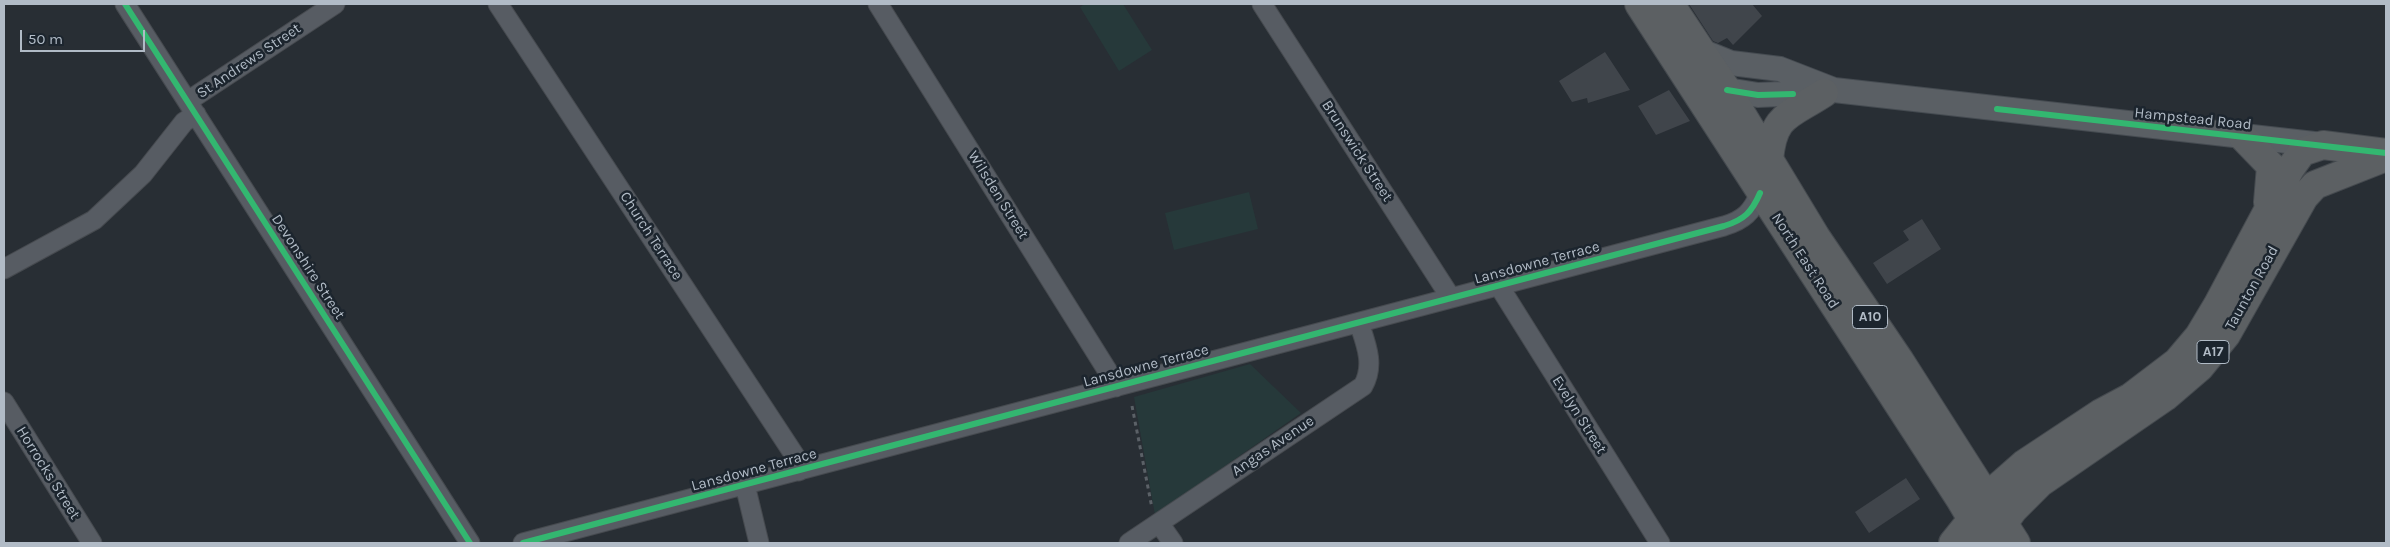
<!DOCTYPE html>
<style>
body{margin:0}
#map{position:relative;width:2390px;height:547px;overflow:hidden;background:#282e34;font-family:Karla,sans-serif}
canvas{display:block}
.frame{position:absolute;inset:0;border:5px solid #b1bbc6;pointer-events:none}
.scale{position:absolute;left:20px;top:30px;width:125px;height:22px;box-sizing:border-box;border:2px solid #b1bbc6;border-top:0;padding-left:6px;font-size:15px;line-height:18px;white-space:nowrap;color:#b1bbc6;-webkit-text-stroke:4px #1c252e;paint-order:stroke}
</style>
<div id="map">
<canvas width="2390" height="547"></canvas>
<div class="frame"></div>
<div class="scale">50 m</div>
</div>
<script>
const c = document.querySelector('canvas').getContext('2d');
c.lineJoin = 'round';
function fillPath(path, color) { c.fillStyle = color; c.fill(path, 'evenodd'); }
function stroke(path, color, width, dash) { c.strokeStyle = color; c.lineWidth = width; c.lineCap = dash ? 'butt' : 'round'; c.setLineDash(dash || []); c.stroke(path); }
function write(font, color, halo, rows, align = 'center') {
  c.font = font + ' Karla,sans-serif'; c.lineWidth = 5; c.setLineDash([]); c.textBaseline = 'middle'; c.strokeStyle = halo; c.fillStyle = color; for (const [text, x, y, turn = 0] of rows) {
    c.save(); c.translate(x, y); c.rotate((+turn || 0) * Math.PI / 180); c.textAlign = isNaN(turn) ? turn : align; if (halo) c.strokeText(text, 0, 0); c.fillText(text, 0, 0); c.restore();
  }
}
fillPath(new Path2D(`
 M1085 4H1123L1152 50 1119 71 1080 7Z
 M1249 192 1258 229 1174 250 1165 213Z
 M1250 364 1301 413 1155 515 1134 397Z`), '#26393a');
fillPath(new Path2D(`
 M1689 4H1752L1762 16 1733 45 1727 38 1718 43 1713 41Z
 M1605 52 1630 90 1588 103 1587 98 1572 102 1559 81Z
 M1669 90 1690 121 1656 135 1638 106Z
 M1922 219 1941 249 1887 284 1873 263 1909 240 1903 231Z
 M1906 478 1920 499 1869 533 1855 512Z`), '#40454b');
const minor = new Path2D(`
 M125 4 470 543
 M498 4 797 459 799 471
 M878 4 1112 378 1116 387
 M1262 4 1451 298
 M188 101 335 4
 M4 269 94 220 143 174 184 122 196 114
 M1499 286 1660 543
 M4 402 92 543
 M745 485 759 543
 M1159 523 1173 543
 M523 543 1724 226C1744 220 1752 212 1760 193
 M1129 543 1363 386C1375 365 1366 344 1359 323`);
const major = new Path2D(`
 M1699 50 1731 63 1780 69 1834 90 2323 145
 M1727 90 1758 95 1827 92`);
const highway = new Path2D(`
 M1639 4 1960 499 1986 543
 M1670 4 1727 90 1816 237 1900 361 2016 543
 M2243 137 2271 166 2268 202
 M1769 160C1773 114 1789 116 1824 93
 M1993 538 2013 510 2040 483 2165 397 2200 367 2226 335 2304 197 2315 185 2386 157
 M1953 543 1999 486 2024 464 2101 413 2131 397 2177 362 2199 336 2217 306 2290 169 2302 152 2323 145 2386 153`);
stroke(minor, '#464a4f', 21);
stroke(major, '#454b51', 26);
stroke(highway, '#454a4f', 30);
stroke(new Path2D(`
 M1132 406 1152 508`), '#5b6167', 3, [4, 4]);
stroke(minor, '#575c63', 19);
stroke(major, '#5a5f64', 24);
stroke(highway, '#5c6063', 28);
stroke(new Path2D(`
 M125 4 470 543
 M1727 90 1758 95 1793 94
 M1997 109 2386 153
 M523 543 1724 226C1744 220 1752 212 1760 193`), '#33b770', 6);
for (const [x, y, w] of [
 [1870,317,35],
 [2213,352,32]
]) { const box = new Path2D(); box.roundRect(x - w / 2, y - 11.5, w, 23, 4); c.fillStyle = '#1c252e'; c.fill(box); stroke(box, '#b1bbc6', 1); }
write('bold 14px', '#b1bbc6', null, [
 ["A10",1870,317],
 ["A17",2213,352]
]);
write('15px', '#b1bbc6', '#1c252e', [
 ["St Andrews Street",249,61,-34],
 ["Hampstead Road",2193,119,6],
 ["Brunswick Street",1357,151,57],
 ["Wilsden Street",998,195,58],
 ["Church Terrace",651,236,57],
 ["North East Road",1805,261,57],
 ["Lansdowne Terrace",1537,263,-15],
 ["Devonshire Street",308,267,57],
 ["Taunton Road",2252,288,-61],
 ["Lansdowne Terrace",1146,366,-15],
 ["Evelyn Street",1579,415,58],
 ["Angas Avenue",1273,446,-34],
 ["Lansdowne Terrace",754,470,-15],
 ["Horrocks Street",48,473,58]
]);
</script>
